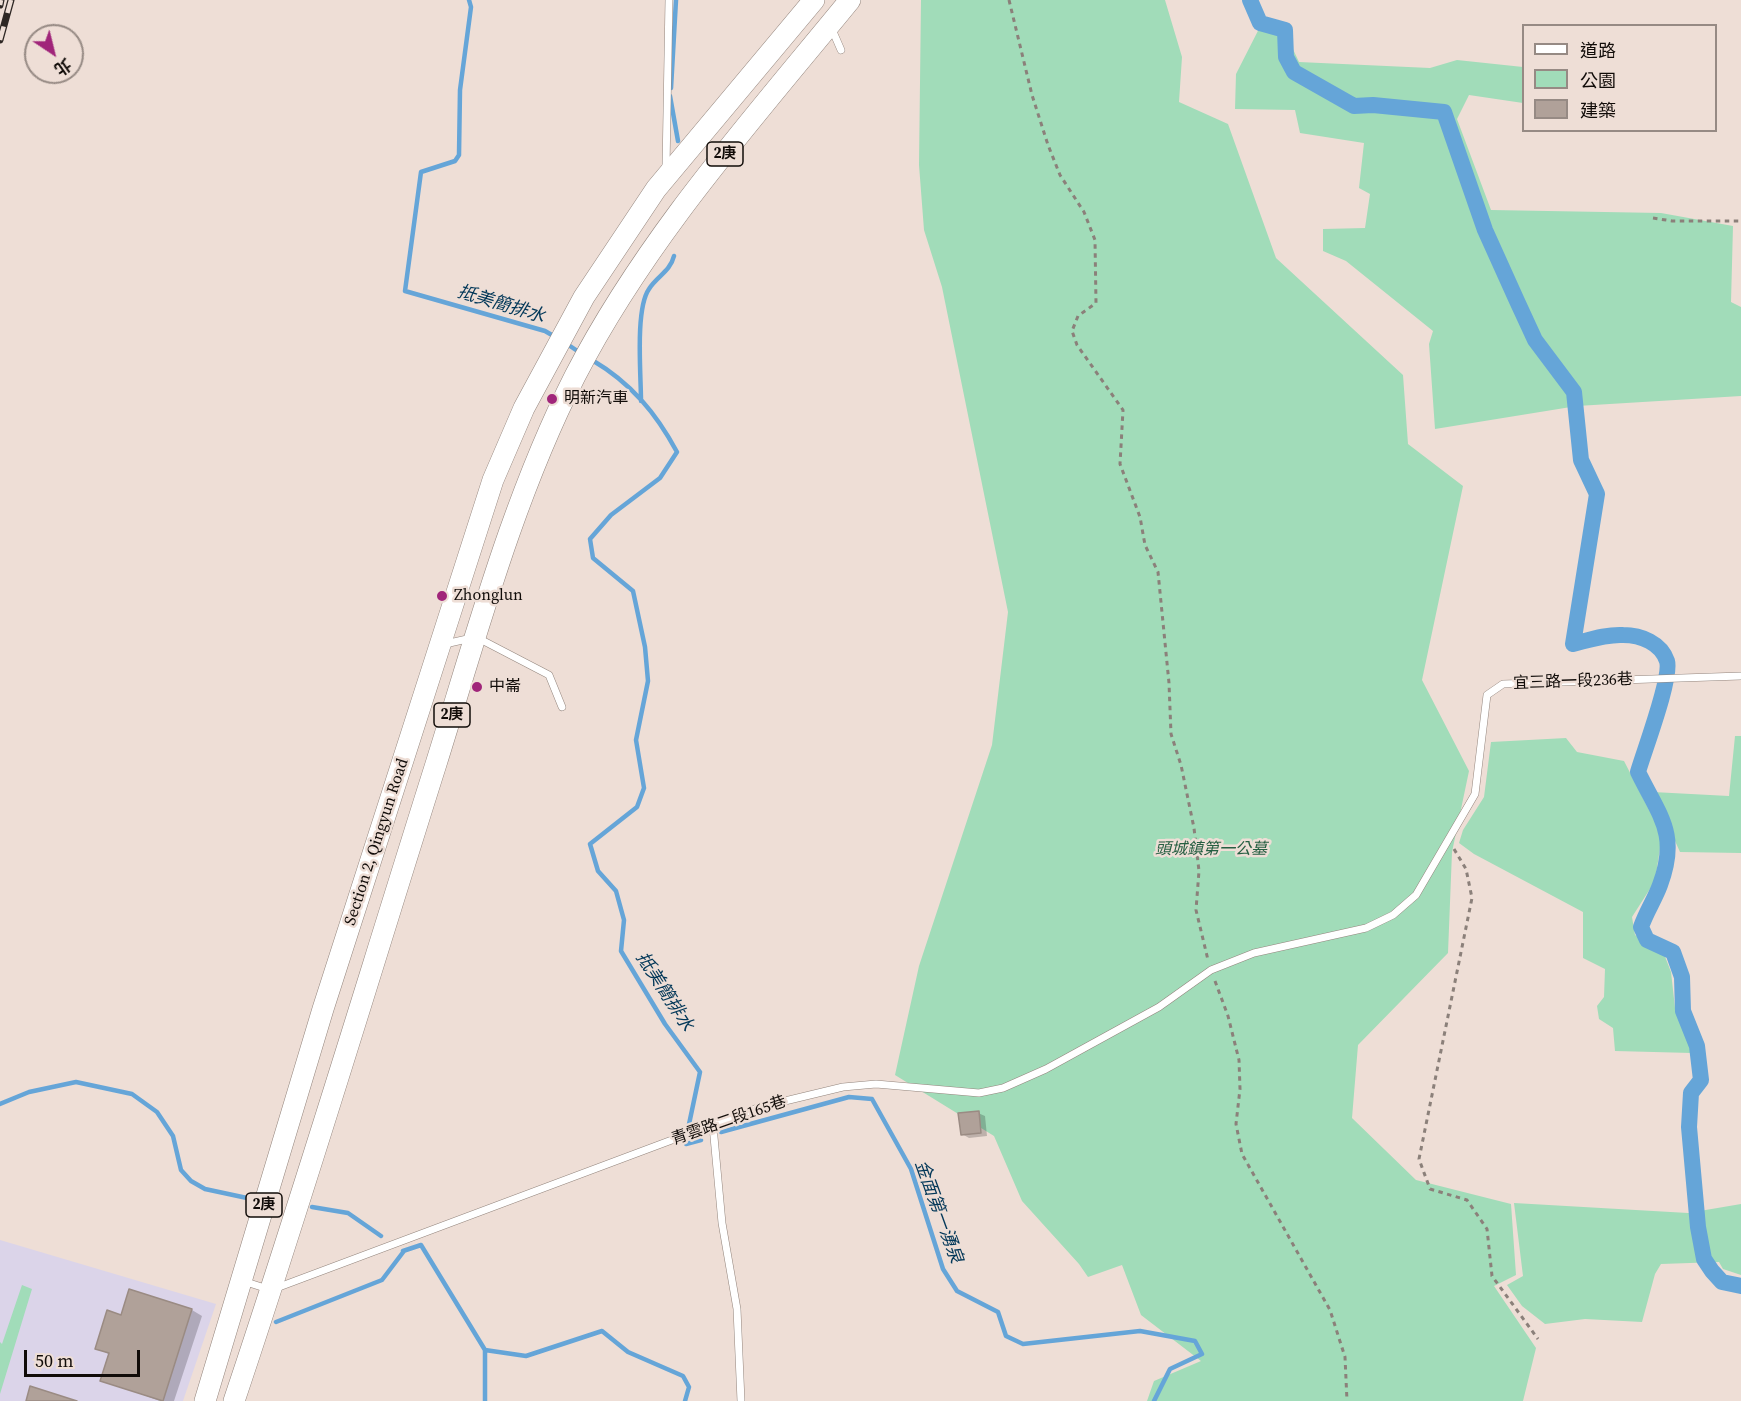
<!DOCTYPE html>
<meta charset="utf-8">
<style>
body{margin:0}
#map{position:relative;width:1741px;height:1401px;overflow:hidden;background:#eeded6;font-family:"Source Serif 4","Noto Sans TC",serif}
canvas{display:block}
.legend{position:absolute;left:1522px;top:24px;width:195px;height:108px;box-sizing:border-box;background:#eeded6;border:2px solid #968a84;margin:0;padding:8px 10px;list-style:none;font-size:18px;color:#110c09}
.legend li{display:flex;align-items:center;gap:12px;height:30px}
.legend b{width:30px;border:2px solid #968a84}
.north{position:absolute;left:24px;top:24px;width:60px;height:60px;box-sizing:border-box;background:#eeded6;border:2px solid #968a84;border-radius:50%;rotate:145deg;font-size:16px;font-weight:700;line-height:24px;text-align:center;color:#110c09}
.north::after{content:'';display:block;margin:auto;width:21px;height:27px;background:#a0257a;clip-path:polygon(50% 0,100% 100%,50% 72%,0 100%)}
.scale{position:absolute;left:24px;top:1350px;width:116px;height:27px;box-sizing:border-box;border:3px solid #110c09;border-top:0;padding-left:8px;font-size:18px;line-height:21px;white-space:nowrap;color:#110c09;-webkit-text-stroke:4px #eeded6;paint-order:stroke}
</style>
<div id="map">
<canvas width="1741" height="1401"></canvas>
<ul class="legend">
<li><b style="height:8px;background:#fff"></b>道路</li>
<li><b style="height:16px;background:#a1dcb9"></b>公園</li>
<li><b style="height:16px;background:#b0a199"></b>建築</li>
</ul>
<div class="north">北</div>
<div class="scale">50 m</div>
</div>
<script>
const c = document.querySelector('canvas').getContext('2d');
c.lineJoin = 'round';
function fillPath(path, color) { c.fillStyle = color; c.fill(path, 'evenodd'); }
function stroke(path, color, width, dash) { c.strokeStyle = color; c.lineWidth = width; c.lineCap = dash ? 'butt' : 'round'; c.setLineDash(dash || []); c.stroke(path); }
function write(font, color, halo, rows, align = 'center') {
  c.font = font + ' "Source Serif 4","Noto Sans TC",serif'; c.lineWidth = 5; c.setLineDash([]); c.textBaseline = 'middle'; c.strokeStyle = halo; c.fillStyle = color; for (const [text, x, y, turn = 0] of rows) {
    c.save(); c.translate(x, y); c.rotate((+turn || 0) * Math.PI / 180); c.textAlign = isNaN(turn) ? turn : align; if (halo) c.strokeText(text, 0, 0); c.fillText(text, 0, 0); c.restore();
  }
}
fillPath(new Path2D(`
 M0 1240 216 1304 183 1401H0Z`), '#dbd4e9');
fillPath(new Path2D(`
 M921 0H1165L1182 57 1179 102 1228 124 1276 258 1403 375 1408 444 1463 486 1422 680 1469 771 1452 852 1448 953 1358 1045 1352 1118 1416 1180 1511 1204 1516 1275 1494 1286 1536 1348 1523 1401H1147L1154 1381 1201 1361 1141 1315 1122 1265 1088 1277 1079 1264 1022 1201 994 1136 895 1075 919 966 992 745 1008 612 942 287 924 230 919 165Z
 M1264 19 1283 28 1299 62 1430 68 1457 60 1523 67V103L1469 95 1457 119 1491 210 1661 213 1733 226 1731 302 1741 307V396L1577 406 1435 429 1429 344 1433 331 1346 261 1323 251V229L1365 228 1370 194 1359 188 1364 143 1300 133 1295 110 1235 109 1236 74Z
 M1735 736H1741V853L1680 852 1653 792 1729 796Z
 M1566 738 1577 752 1624 761 1662 835 1655 881 1632 917 1635 935 1664 954 1671 972 1675 1008 1692 1053 1615 1051 1613 1028 1599 1019 1597 1006 1604 997 1605 969 1583 958V912L1474 854 1459 843 1463 830 1484 797 1491 742Z
 M1514 1203 1688 1213 1741 1204V1275L1723 1269 1719 1262 1661 1264 1655 1274 1642 1322 1585 1319 1545 1324 1522 1306 1507 1285 1523 1276Z
 M22 1285 32 1289 0 1394V1342L2 1344Z`), '#a1dcb9');
fillPath(new Path2D(`
 M978 1113 985 1116 987 1136 969 1138 962 1134Z
 M192 1310 202 1316 174 1401H160L102 1380 110 1355 97 1348 122 1317Z`), '#0003');
stroke(new Path2D(`
 M469 0 471 7 460 90 459 155 455 161 421 172 405 291 545 331 557 338
 M671 88 676 0
 M670 96 678 141
 M567 344 582 354
 M592 360C631 383 656 413 677 452L660 478 611 515 590 539 593 558 633 591 645 647 648 681 636 740 644 788 637 807 590 844 598 871 616 891 624 920 621 951 665 1024 700 1072 688 1129
 M641 401C641 375 635 309 649 289 657 276 670 272 674 256
 M0 1104 29 1092 76 1082 132 1094 157 1112 173 1136 181 1170 191 1181 205 1189 247 1198
 M721 1132 849 1097 872 1099 911 1169 943 1269 957 1291 998 1312 1006 1336 1023 1344 1140 1331 1195 1341 1202 1354 1170 1369 1154 1401
 M686 1144 701 1140
 M312 1207 348 1213 381 1236
 M403 1251 421 1245 485 1350 526 1356 602 1331 628 1352 683 1376 689 1387 685 1401
 M276 1322 382 1280 404 1251
 M485 1350V1401`), '#65a5d8', 4.5);
stroke(new Path2D(`
 M1250 0 1260 23 1285 30 1286 57 1294 72 1354 106 1373 105 1444 112 1485 230 1517 301 1535 340 1574 392 1581 460 1597 494 1573 644C1589 640 1607 634 1623 635 1641 635 1661 643 1667 661 1672 678 1644 751 1638 772 1660 817 1679 834 1660 885 1655 899 1646 912 1641 927L1647 940 1673 952 1682 977 1683 1011 1697 1046 1701 1080 1691 1093 1689 1127 1698 1227 1704 1259 1712 1271 1722 1282 1741 1286`), '#65a5d8', 16);
const building = new Path2D(`
 M979 1111 981 1133 961 1135 958 1113Z
 M129 1289 192 1309 163 1401 100 1381 109 1353 95 1349 107 1310 121 1315Z
 M30 1386 77 1401H26Z`);
fillPath(building, '#b0a199');
stroke(building, '#9a8b83', 1.5);
const lane = new Path2D(`
 M831 27 841 50
 M666 168 669 0
 M445 644 476 637 549 675 562 707
 M713 1126 722 1223 737 1309 741 1401
 M243 1281 271 1290 760 1107 843 1087 876 1084 979 1093 1003 1088 1046 1069 1159 1007 1211 970 1254 953 1366 928 1393 915 1416 895 1475 794 1487 695 1503 684 1741 676`);
const primary = new Path2D(`
 M205 1401 323 1009 440 645 493 480 524 408 584 297 656 189 814 0
 M234 1401C305 1190 369 976 436 764 477 633 513 498 575 376 646 238 752 120 850 0`);
stroke(lane, '#93857d', 8);
stroke(primary, '#93857d', 22);
stroke(new Path2D(`
 M1009 0 1032 95 1048 145 1060 175 1084 212 1095 240 1096 303 1078 316 1072 331 1077 345 1123 410 1120 464 1140 517 1145 545 1158 572 1169 683 1171 734 1181 765 1194 828 1199 871 1196 910 1208 960
 M1653 218 1672 221H1741
 M1454 849 1466 869 1472 898 1419 1159 1430 1189 1467 1200 1487 1229 1492 1276 1538 1339
 M1215 981 1228 1016 1239 1060 1240 1089 1236 1124 1242 1154 1330 1310 1345 1357 1347 1401`), '#8b807a', 3, [4.5, 4.5]);
stroke(lane, '#fff', 7);
stroke(primary, '#fff', 21);
const rail = new Path2D(`
 M0 5 1 0
 M0 40 11 0`);
stroke(rail, '#2e2724', 7);
stroke(rail, '#eeded6', 4.5, [14]);
for (const [x, y, r, color] of [
 [552,399,6,"#a0257a"],
 [442,596,6,"#a0257a"],
 [477,687,6,"#a0257a"]
]) { const dot = new Path2D(); dot.arc(x, y, r, 0, 2 * Math.PI); c.fillStyle = color; c.fill(dot); stroke(dot, '#eeded6', 2); }
for (const [x, y, w] of [
 [725,154,36],
 [452,715,36],
 [264,1205,36]
]) { const box = new Path2D(); box.roundRect(x - w / 2, y - 12, w, 24, 4.5); c.fillStyle = '#eeded6'; c.fill(box); stroke(box, '#110c09', 1.5); }
write('bold 15px', '#110c09', null, [
 ["2庚",725,154],
 ["2庚",452,715],
 ["2庚",264,1205]
]);
write('16px', '#110c09', '#eeded6', [
 ["明新汽車",564,399],
 ["Zhonglun",454,596],
 ["中崙",489,687]
], 'left');
write('16px', '#110c09', '#eeded6', [
 ["宜三路一段236巷",1573,682,-2],
 ["Section 2, Qingyun Road",377,842,-72],
 ["青雲路二段165巷",729,1121,-19]
]);
write('italic 16px', '#265f42', '#eeded6', [
 ["頭城鎮第一公墓",1211,850]
]);
write('italic 18px', '#023758', '#eeded6', [
 ["抵美簡排水",501,305,17],
 ["抵美簡排水",664,992,57],
 ["金面第一湧泉",938,1212,70]
]);
</script>
